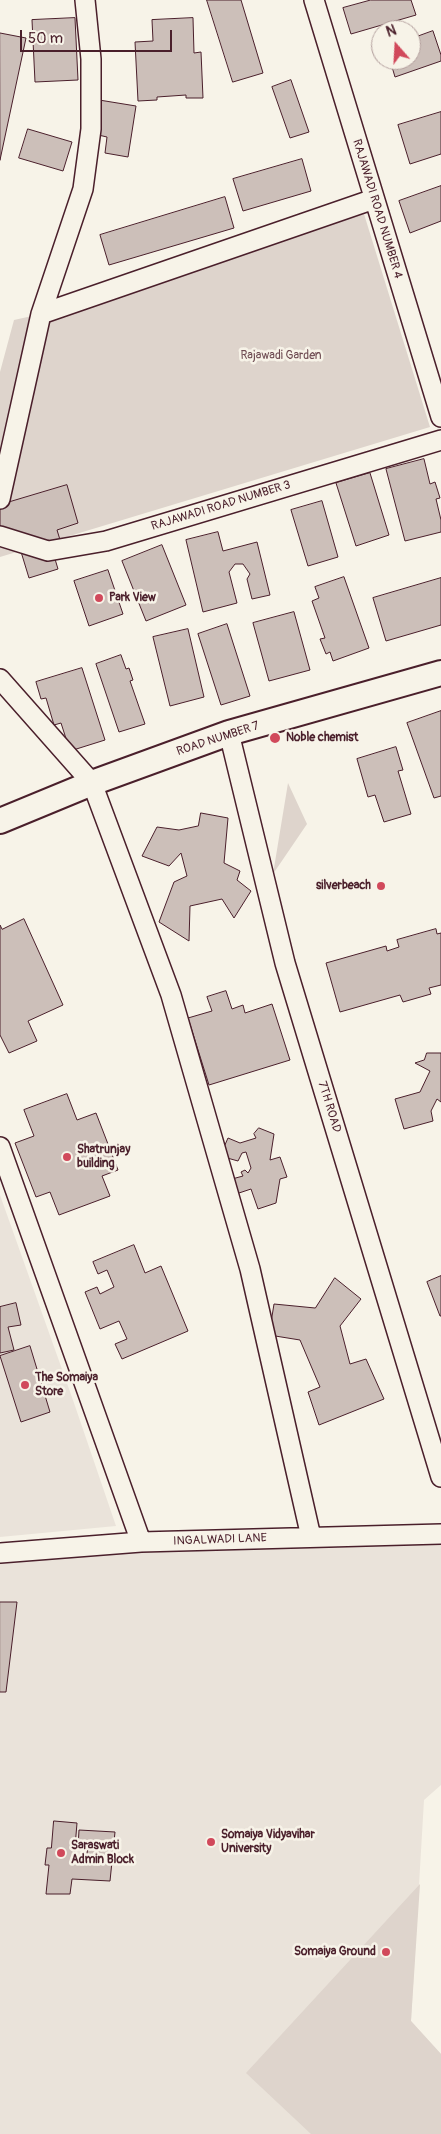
<!DOCTYPE html>
<style>
body{margin:0}
#map{position:relative;width:441px;height:2134px;overflow:hidden;background:#f7f3e8;font-family:Pangolin,sans-serif}
canvas{display:block}
.north{position:absolute;left:371px;top:20px;width:50px;height:50px;box-sizing:border-box;background:#f7f3e8;border:1px solid #b29e9c;border-radius:50%;rotate:341deg;font-size:14px;font-weight:700;line-height:20px;text-align:center;color:#4a1f2b}
.north::after{content:'';display:block;margin:auto;width:18px;height:22px;background:#d1495b;clip-path:polygon(50% 0,100% 100%,50% 72%,0 100%)}
.scale{position:absolute;left:20px;top:30px;width:152px;height:22px;box-sizing:border-box;border:2px solid #4a1f2b;border-top:0;padding-left:6px;font-size:15px;line-height:18px;white-space:nowrap;color:#4a1f2b;-webkit-text-stroke:4px #f7f3e8;paint-order:stroke}
</style>
<div id="map">
<canvas width="441" height="2134"></canvas>
<div class="north">N</div>
<div class="scale">50 m</div>
</div>
<script>
const c = document.querySelector('canvas').getContext('2d');
c.lineJoin = 'round';
function fillPath(path, color) { c.fillStyle = color; c.fill(path, 'evenodd'); }
function stroke(path, color, width, dash) { c.strokeStyle = color; c.lineWidth = width; c.lineCap = dash ? 'butt' : 'round'; c.setLineDash(dash || []); c.stroke(path); }
function write(font, color, halo, rows, align = 'center') {
  c.font = font + ' Pangolin,sans-serif'; c.lineWidth = 5; c.setLineDash([]); c.textBaseline = 'middle'; c.strokeStyle = halo; c.fillStyle = color; for (const [text, x, y, turn = 0] of rows) {
    c.save(); c.translate(x, y); c.rotate((+turn || 0) * Math.PI / 180); c.textAlign = isNaN(turn) ? turn : align; if (halo) c.strokeText(text, 0, 0); c.fillText(text, 0, 0); c.restore();
  }
}
fillPath(new Path2D(`
 M0 1195 74 1403 116 1526 0 1537Z
 M441 1536V1785L424 1800 411 2021 441 2054V2134H0V1558Z`), '#eae3da');
fillPath(new Path2D(`
 M364 214 430 427 0 557V372L14 320 41 314Z
 M288 783 307 824 273 874Z
 M420 1884 411 2021 441 2054V2134H311L246 2073Z`), '#ded4cc');
const building = new Path2D(`
 M207 0H241L263 73 233 82Z
 M371 0H411L416 15 351 34 343 8Z
 M75 18 78 80 35 82 32 20Z
 M193 18 194 53 201 52 203 98H186V95L157 97V100L138 101 135 42 153 41 152 20Z
 M433 31 441 55V61L395 77 390 60H411V39Z
 M0 33 26 38 0 160Z
 M291 80 309 132 290 138 272 87Z
 M99 100 136 106 128 157 105 153 107 137 94 134Z
 M441 112V154L410 164 398 125Z
 M28 129 72 142 63 171 19 158Z
 M302 159 311 191 243 211 233 179Z
 M441 186V221L410 233 399 201Z
 M225 197 234 228 109 265 100 235Z
 M424 459 430 484 435 482 440 498 436 499 441 520V532L405 541 386 469Z
 M370 473 389 535 356 546 336 483Z
 M67 485 78 523 57 530 65 556 55 559 58 569 29 578 15 532 0 537V505Z
 M322 501 338 557 308 566 291 510Z
 M218 532 223 551 257 542 270 595 252 599 247 579 250 574 243 564H235L229 572 237 603 203 612 186 540Z
 M162 545 186 605 146 621 122 561Z
 M108 570 123 614 89 626 74 581Z
 M344 577 369 648 333 661 330 652 326 654 320 639 325 638 312 601 319 598 315 587Z
 M441 578V625L386 641 373 598Z
 M294 612 310 670 269 681 253 623Z
 M227 624 250 696 221 705 198 634Z
 M188 629 204 697 170 706 153 637Z
 M121 655 126 669 129 668 133 680 130 681 145 724 119 732 96 664Z
 M82 668 105 740 70 751 61 723 54 725 46 698 41 699 36 682Z
 M441 711V796L434 798 407 723Z
 M396 747 403 770 398 771 411 814 384 822 375 795 368 797 357 759Z
 M201 813 228 818 224 863 240 871 237 880 251 891 234 918 222 899 190 906 189 941 159 922 174 882 187 876 181 853 169 866 142 856 157 827 179 830 198 826Z
 M24 919 63 1005 28 1021 37 1041 9 1053 0 1035V925L2 929Z
 M436 929 437 934 441 933V985L429 988 431 994 403 1002 400 995 340 1012 326 963 386 946 387 951 399 947 397 940Z
 M226 991 232 1009 243 1005 245 1013 272 1004 290 1060 209 1085 188 1018 212 1011 207 997Z
 M427 1053H441V1102L437 1099 431 1111 433 1121 404 1129 395 1099 420 1092 430 1071 415 1063 424 1060Z
 M67 1094 77 1120 96 1113 118 1170 102 1176 110 1196 59 1215 50 1192 36 1197 15 1143 34 1136 24 1110Z
 M259 1128 274 1134 270 1160 280 1157 287 1177 280 1179 276 1203 258 1209 251 1189 236 1194 232 1179 243 1176 241 1172 245 1170 248 1173 251 1168 246 1152 242 1153 238 1161 220 1156 228 1138 240 1143 256 1138 254 1134Z
 M134 1245 145 1273 161 1266 188 1331 122 1359 115 1344 127 1339 119 1321 100 1329 85 1292 97 1287 100 1294 114 1287 107 1270 98 1274 93 1262Z
 M441 1276V1316H440L427 1282Z
 M335 1278 361 1299 340 1326 350 1364 366 1359 384 1399 319 1425 308 1392 320 1387 300 1340 269 1335 274 1304 315 1308Z
 M16 1303 21 1325 8 1327 14 1350 0 1353V1307Z
 M30 1346 50 1412 21 1422 0 1356Z
 M0 1602H17L6 1692H0Z
 M54 1821 77 1823 74 1859H86L88 1847H78L79 1830 115 1832 110 1881 72 1879 70 1894H46L49 1865H45L47 1848H51Z`);
fillPath(building, '#ccbfb9');
stroke(building, '#4a1f2b', 1);
const minor = new Path2D(`
 M314 0 441 417
 M41 314 374 199
 M0 499 41 314 83 189 91 129V59L85 0
 M0 536 48 551 106 541 441 440
 M0 679 92 783 171 995 250 1269 311 1537
 M229 733 285 963 441 1477
 M0 1147 141 1542
 M0 1553 141 1542 441 1534`);
const tertiary = new Path2D(`
 M0 821 92 783 229 733 441 673`);
stroke(minor, '#4a1f2b', 22);
stroke(tertiary, '#4a1f2b', 28);
stroke(minor, '#f7f3e8', 19);
stroke(tertiary, '#f7f3e8', 24);
for (const [x, y, r, color] of [
 [99,598,5,"#d1495b"],
 [275,738,6,"#d1495b"],
 [381,886,5,"#d1495b"],
 [67,1157,5,"#d1495b"],
 [25,1385,5,"#d1495b"],
 [211,1842,5,"#d1495b"],
 [61,1853,5,"#d1495b"],
 [386,1952,5,"#d1495b"]
]) { const dot = new Path2D(); dot.arc(x, y, r, 0, 2 * Math.PI); c.fillStyle = color; c.fill(dot); stroke(dot, '#f7f3e8', 2); }
write('12px', '#4a1f2b', '#f7f3e8', [
 ["RAJAWADI ROAD NUMBER 4",377,209,73],
 ["RAJAWADI ROAD NUMBER 3",221,506,-17],
 ["ROAD NUMBER 7",218,739,-18],
 ["7TH ROAD",329,1107,73],
 ["INGALWADI LANE",220,1540,-2]
]);
write('12px', '#6f4c53', '#f7f3e8', [
 ["Rajawadi Garden",281,356]
]);
write('bold 12px', '#4a1f2b', '#f7f3e8', [
 ["Park View",109,598],
 ["Noble chemist",286,738],
 ["silverbeach",371,886,"right"],
 ["Shatrunjay",77,1150],
 ["building",77,1164],
 ["The Somaiya",35,1378],
 ["Store",35,1392],
 ["Somaiya Vidyavihar",221,1835],
 ["University",221,1849],
 ["Saraswati",71,1846],
 ["Admin Block",71,1860],
 ["Somaiya Ground",376,1952,"right"]
], 'left');
</script>
